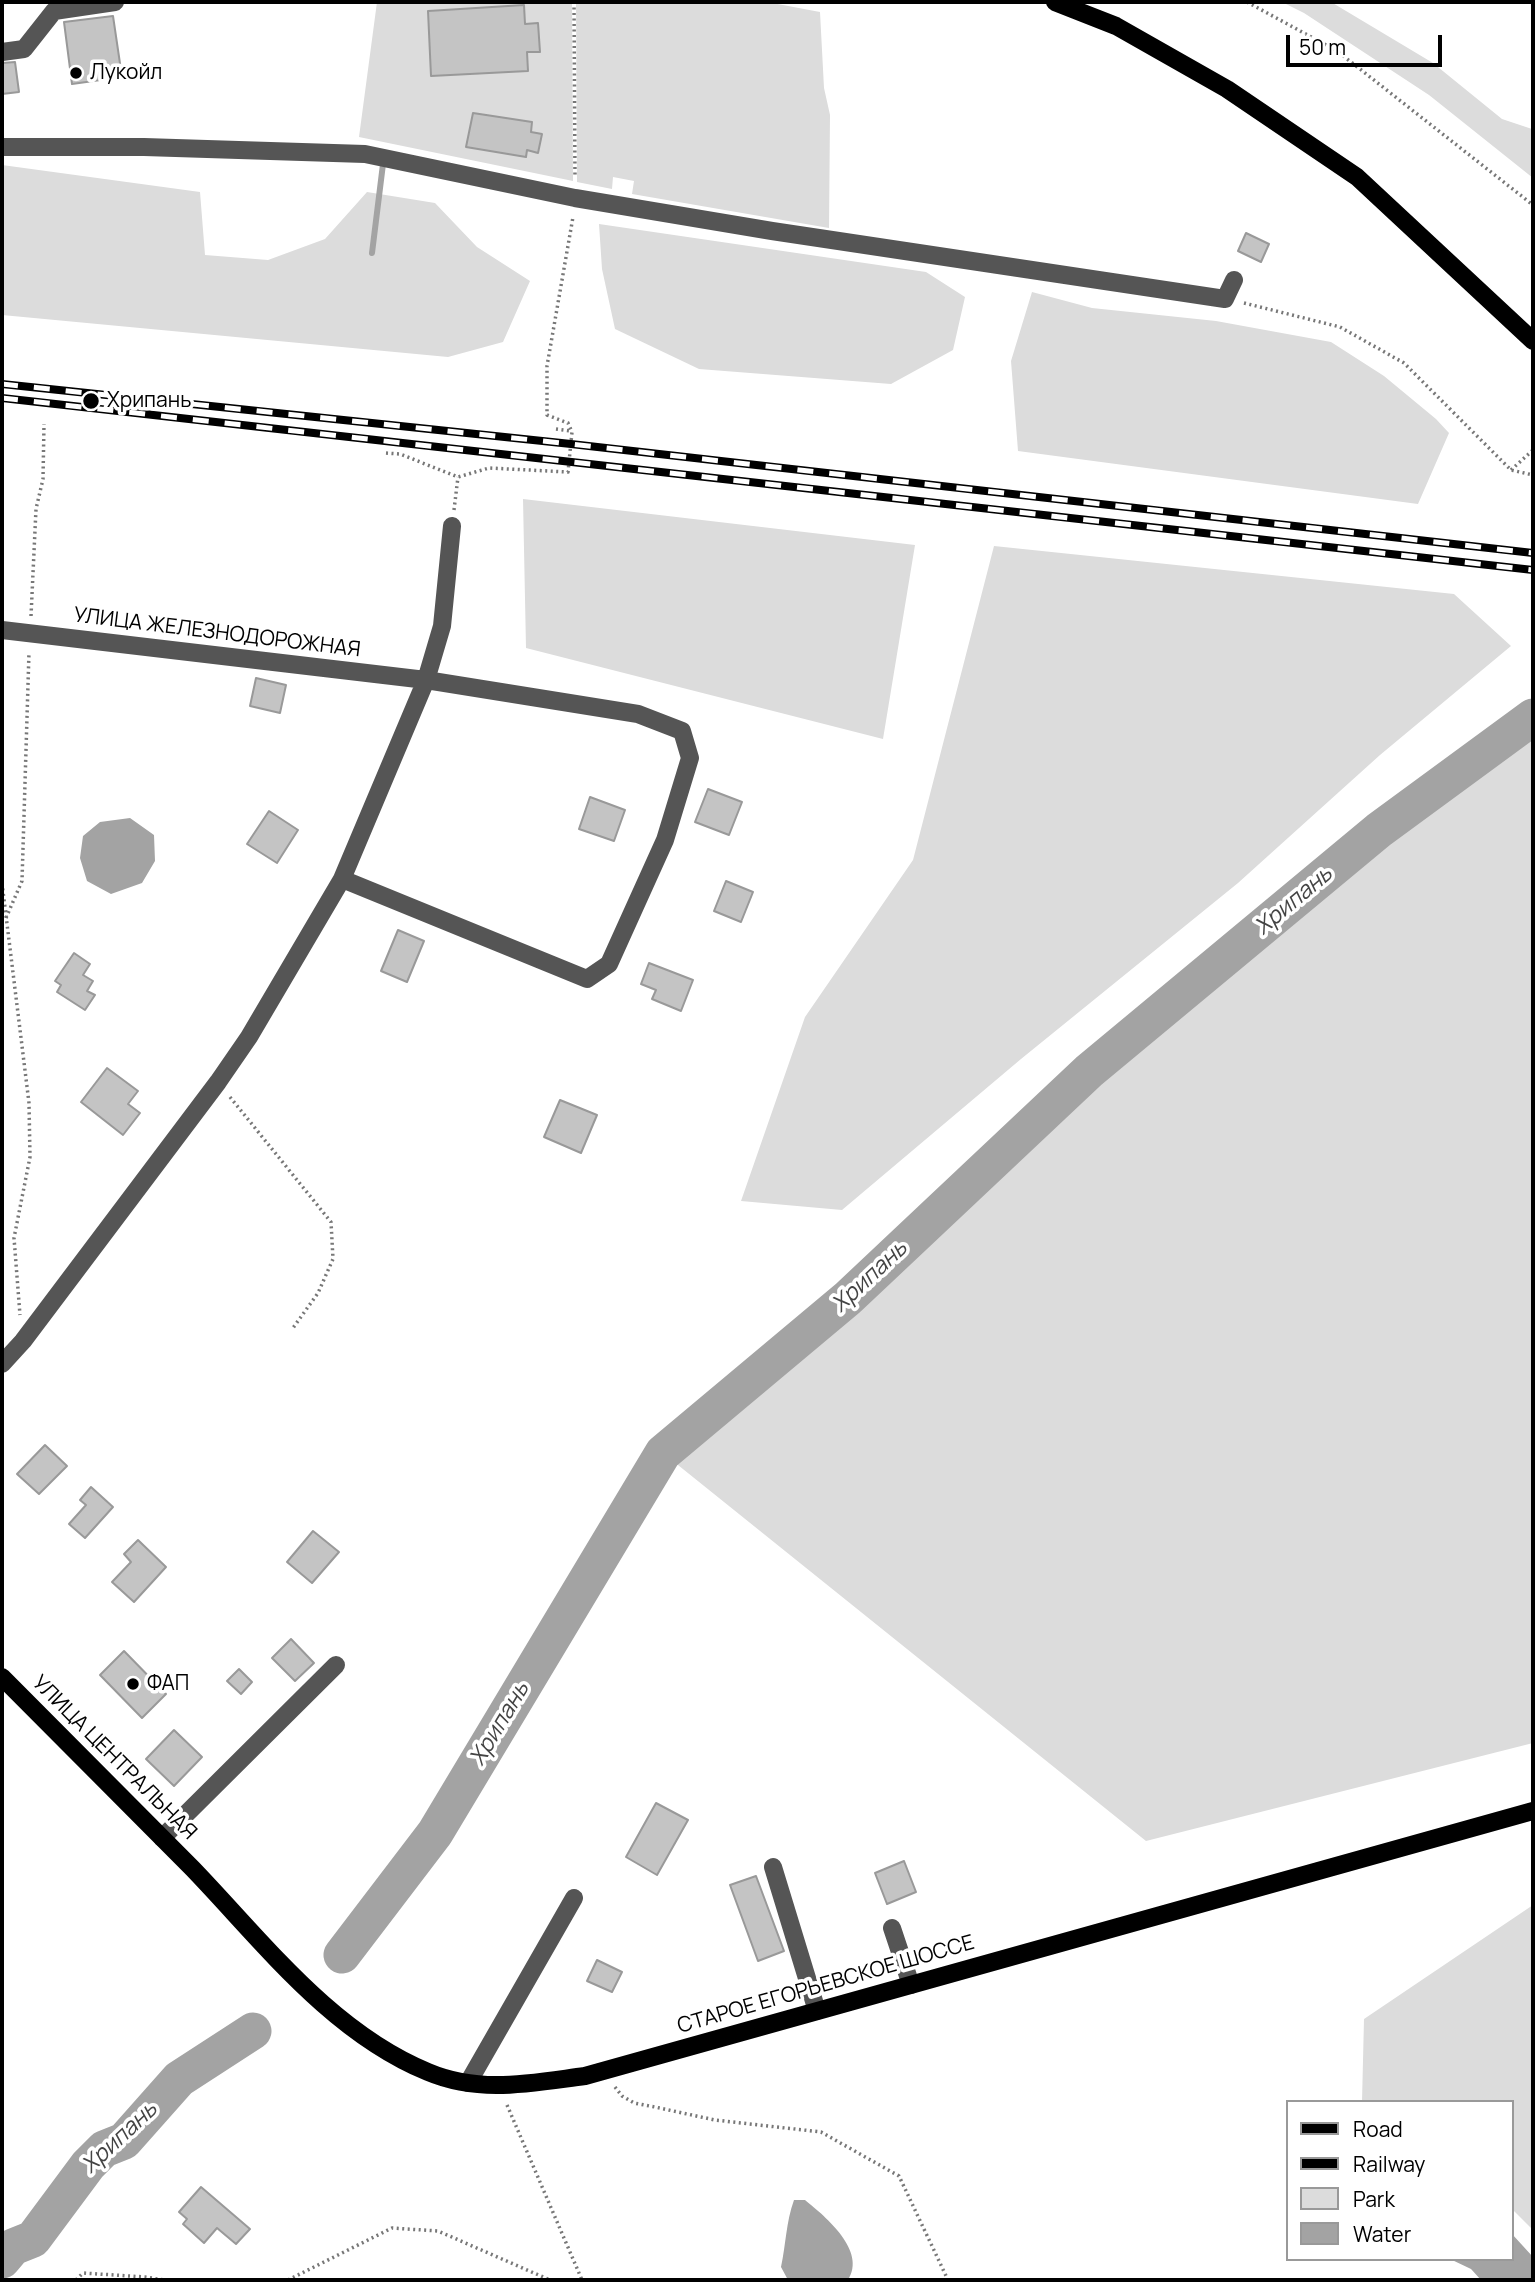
<!DOCTYPE html>
<meta charset="utf-8">
<style>
body{margin:0}
#map{position:relative;width:1535px;height:2282px;overflow:hidden;background:#fff;font-family:Manrope,sans-serif}
canvas{display:block}
.frame{position:absolute;inset:0;border:4px solid #000;pointer-events:none}
.legend{position:absolute;left:1286px;top:2100px;width:228px;height:161px;box-sizing:border-box;background:#fff;border:2px solid #999;margin:0;padding:9px 12px;list-style:none;font-size:21px;color:#000}
.legend li{display:flex;align-items:center;gap:14px;height:35px}
.legend b{width:35px;border:2px solid #999}
.scale{position:absolute;left:1286px;top:35px;width:156px;height:32px;box-sizing:border-box;border:4px solid #000;border-top:0;padding-left:9px;font-size:21px;line-height:24px;white-space:nowrap;color:#000;-webkit-text-stroke:5px #fff;paint-order:stroke}
</style>
<div id="map">
<canvas width="1535" height="2282"></canvas>
<div class="frame"></div>
<ul class="legend">
<li><b style="height:9px;background:#000"></b>Road</li>
<li><b style="height:9px;background:#000"></b>Railway</li>
<li><b style="height:19px;background:#dcdcdc"></b>Park</li>
<li><b style="height:19px;background:#a3a3a3"></b>Water</li>
</ul>
<div class="scale">50 m</div>
</div>
<script>
const c = document.querySelector('canvas').getContext('2d');
c.lineJoin = 'round';
function fillPath(path, color) { c.fillStyle = color; c.fill(path, 'evenodd'); }
function stroke(path, color, width, dash) { c.strokeStyle = color; c.lineWidth = width; c.lineCap = dash ? 'butt' : 'round'; c.setLineDash(dash || []); c.stroke(path); }
function write(font, color, halo, rows, align = 'center') {
  c.font = font + ' Manrope,sans-serif'; c.lineWidth = 7; c.setLineDash([]); c.textBaseline = 'middle'; c.strokeStyle = halo; c.fillStyle = color; for (const [text, x, y, turn = 0] of rows) {
    c.save(); c.translate(x, y); c.rotate((+turn || 0) * Math.PI / 180); c.textAlign = isNaN(turn) ? turn : align; if (halo) c.strokeText(text, 0, 0); c.fillText(text, 0, 0); c.restore();
  }
}
fillPath(new Path2D(`
 M377 2H572L573 181 359 137Z
 M576 2H767L820 12 824 88 830 115 829 228 632 194 634 181 613 177 612 189 577 182Z
 M1282 2H1331L1433 63 1502 119 1532 129 1533 178 1429 95 1304 13Z
 M2 165 200 192 205 255 268 260 325 239 367 192 435 203 477 247 530 281 503 342 448 357 2 315Z
 M599 224 926 272 965 297 953 350 891 384 699 369 615 329 602 269Z
 M1032 292 1092 308 1216 321 1331 342 1384 376 1436 419 1449 433 1418 504 1018 451 1011 361Z
 M523 499 915 545 883 739 526 648Z
 M994 546 1454 594 1511 646 1380 755 1238 883 1021 1059 842 1210 741 1201 805 1017 913 860Z
 M1533 717V1743L1146 1841 663 1453 848 1298 1089 1071 1379 830Z
 M1533 1905V2230L1512 2209V2102H1362L1364 2019Z`), '#dcdcdc');
fillPath(new Path2D(`
 M130 818 154 835 155 861 142 883 111 894 87 881 80 858 83 836 100 822Z
 M794 2200H805C826 2217 867 2251 848 2280H788L781 2267C786 2244 786 2222 794 2200Z
 M1512 2234 1533 2257V2280H1481L1471 2269 1450 2259H1512Z`), '#a3a3a3');
stroke(new Path2D(`
 M372 253 383 164`), '#a3a3a3', 6);
stroke(new Path2D(`
 M342 1955 435 1833 663 1453 848 1298 1089 1071 1379 830 1533 717
 M2 2260 13 2247 33 2239 88 2165 104 2149 124 2141 179 2079 253 2031`), '#a3a3a3', 37);
const building = new Path2D(`
 M524 5 525 24 538 23 540 52H527L528 71 431 76 428 11Z
 M113 16 122 77 72 84 64 22Z
 M15 62 19 92 2 94V63Z
 M473 113 532 122 531 132 542 134 538 153 527 150 526 157 466 147Z
 M1246 233 1269 244 1261 262 1238 251Z
 M256 678 286 685 280 713 250 706Z
 M708 789 742 802 729 835 695 822Z
 M590 797 625 810 614 841 579 829Z
 M269 811 298 830 277 863 247 844Z
 M726 881 753 892 741 922 714 911Z
 M398 930 424 941 407 982 381 971Z
 M74 953 90 964 83 975 93 981 87 991 95 995 85 1010 57 992 61 985 55 981Z
 M649 963 693 980 681 1011 652 999 656 990 641 984Z
 M107 1068 138 1091 128 1104 140 1113 123 1135 81 1102Z
 M560 1100 597 1115 581 1153 544 1137Z
 M45 1445 67 1466 39 1494 17 1474Z
 M91 1487 113 1507 85 1538 69 1524 86 1505 80 1500Z
 M313 1531 339 1552 312 1583 287 1562Z
 M138 1540 166 1567 134 1602 112 1582 131 1562 124 1554Z
 M291 1639 314 1663 295 1681 272 1658Z
 M124 1651 166 1694 142 1718 100 1675Z
 M239 1669 252 1682 241 1694 227 1681Z
 M174 1730 202 1757 174 1786 146 1759Z
 M656 1803 688 1820 657 1875 626 1857Z
 M904 1861 916 1892 887 1904 875 1873Z
 M756 1876 784 1951 758 1961 730 1885Z
 M597 1960 622 1972 612 1992 587 1981Z
 M201 2187 250 2229 236 2244 217 2228 204 2243 183 2224 187 2219 179 2212Z`);
fillPath(building, '#c4c4c4');
stroke(building, '#999', 2);
stroke(new Path2D(`
 M574 2 575 178
 M1247 2 1337 51 1533 205
 M1244 303 1340 327 1404 363 1511 470 1533 475
 M556 429 571 431
 M386 453 400 454 458 477 489 468 568 472 572 432 568 423 547 415V366L573 217
 M1511 470 1533 450
 M454 510 458 477
 M31 616 36 509 43 479 44 424
 M2 883 29 1103 30 1157 14 1238 20 1315
 M6 918 22 881 29 652
 M230 1097 331 1222 333 1259 318 1293 293 1328
 M615 2087 622 2096 634 2103 655 2107 715 2120 821 2132 899 2176 948 2280
 M507 2105 582 2280
 M76 2280 83 2273 145 2277 164 2280
 M288 2280 392 2228 438 2231 550 2280`), '#777', 3.5, [2, 3.5]);
stroke(new Path2D(`
 M2 52 24 49 54 11 115 2
 M2 147H144L365 154 575 198 772 231 1225 299 1234 280
 M2 630 426 680 638 714 682 731 690 758 665 840 609 964 587 979 342 879
 M2 1364 23 1341 218 1082 249 1037 342 879 426 680 442 626 452 526
 M162 1838 336 1665
 M773 1867 817 2011
 M892 1928 911 1985
 M468 2083 574 1898`), '#555', 18);
stroke(new Path2D(`
 M1055 2 1116 26 1227 89 1357 177 1533 341
 M2 1677C65 1741 130 1805 193 1869 264 1943 331 2032 428 2072 480 2094 531 2083 585 2076L1533 1811`), '#000', 18);
const rail = new Path2D(`
 M2 384 571 444 1533 553
 M2 398 1533 570`);
stroke(rail, '#000', 8);
stroke(rail, '#fff', 5, [16]);
for (const [x, y, r, color] of [
 [76,73,7,"#000"],
 [91,401,9,"#000"],
 [133,1684,7,"#000"]
]) { const dot = new Path2D(); dot.arc(x, y, r, 0, 2 * Math.PI); c.fillStyle = color; c.fill(dot); stroke(dot, '#fff', 2.5); }
write('21px', '#000', '#fff', [
 ["Лукойл",90,73],
 ["Хрипань",107,401],
 ["ФАП",147,1684]
], 'left');
write('21px', '#000', '#fff', [
 ["УЛИЦА ЖЕЛЕЗНОДОРОЖНАЯ",217,633,7],
 ["УЛИЦА ЦЕНТРАЛЬНАЯ",114,1758,45],
 ["СТАРОЕ ЕГОРЬЕВСКОЕ ШОССЕ",826,1985,-16]
]);
write('italic 23px', '#444', '#fff', [
 ["Хрипань",1294,901,-40],
 ["Хрипань",870,1277,-43],
 ["Хрипань",500,1724,-59],
 ["Хрипань",120,2138,-43]
]);
</script>
